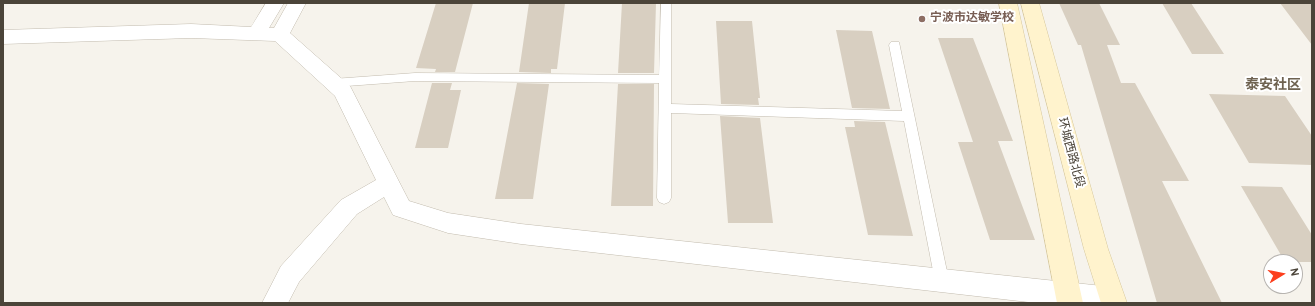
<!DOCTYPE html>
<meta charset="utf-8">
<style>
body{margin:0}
#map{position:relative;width:1315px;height:306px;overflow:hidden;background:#f6f3ec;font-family:Overpass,sans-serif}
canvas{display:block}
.frame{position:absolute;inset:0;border:4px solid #4b4439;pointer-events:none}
.north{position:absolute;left:1263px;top:254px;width:40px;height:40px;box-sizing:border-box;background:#fff;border:1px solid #b7b4b0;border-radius:50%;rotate:80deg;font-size:11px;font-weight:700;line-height:16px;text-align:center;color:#4b4439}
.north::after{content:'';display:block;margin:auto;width:14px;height:18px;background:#fc3f1d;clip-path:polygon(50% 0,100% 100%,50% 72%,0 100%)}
</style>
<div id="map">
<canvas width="1315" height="306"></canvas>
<div class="frame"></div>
<div class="north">N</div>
</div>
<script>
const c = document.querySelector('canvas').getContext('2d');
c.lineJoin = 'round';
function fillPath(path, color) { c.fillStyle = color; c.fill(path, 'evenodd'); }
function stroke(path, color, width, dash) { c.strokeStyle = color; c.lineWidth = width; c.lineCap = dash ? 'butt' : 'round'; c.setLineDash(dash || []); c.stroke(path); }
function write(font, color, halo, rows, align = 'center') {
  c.font = font + ' Overpass,"Noto Sans SC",sans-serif'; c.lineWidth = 4; c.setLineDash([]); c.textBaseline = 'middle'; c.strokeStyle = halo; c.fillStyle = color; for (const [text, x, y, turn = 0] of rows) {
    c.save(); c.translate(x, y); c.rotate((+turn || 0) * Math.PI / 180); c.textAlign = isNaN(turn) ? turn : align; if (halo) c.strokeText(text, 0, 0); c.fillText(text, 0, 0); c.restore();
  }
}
fillPath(new Path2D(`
 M436 3H473L455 72H435L436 69 416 68Z
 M529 3H565L557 69H551V73L519 72Z
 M622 3H656L654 73H618Z
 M1059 3H1099L1120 45H1107L1121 83H1135L1189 181H1162L1222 303H1157L1081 45H1078Z
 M1162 3H1191L1224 54H1192Z
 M1280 3H1312V45Z
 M716 21H752L760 98H758L759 105 721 104Z
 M836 30 872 31 890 109 852 108Z
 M938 38H973L1013 141H998L1035 240H990L958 142H973Z
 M432 83H452L450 90H461L448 148H415Z
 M517 83 549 84 533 199H495Z
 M618 84H654L653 206H611Z
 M1209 94 1285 96 1312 136V165L1249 163Z
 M720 116 760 118 773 223H728Z
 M854 121 885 122 913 236 868 235 845 127H855Z
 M1241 186 1282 187 1312 235V262H1285Z`), '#d8cfc1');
const lane = new Path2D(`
 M661 3H671V104L902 111 889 45 891 42H899L949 281 947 286 942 288 937 286 935 281 904 121 671 113V198L669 202 664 204 659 202 657 198 659 83 415 81 333 87 329 86 327 83 329 80 333 79 415 73 659 75Z`);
const street = new Path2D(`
 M266 3H284L269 28H274L288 3H306L290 33 350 86 409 201 448 213 521 224 1112 287 1121 291 1125 299 1123 303H1037L521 244 448 233 393 215 384 197 357 214 299 282 288 303H262L281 266 341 200 376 180 335 96 275 41 191 38 3 44V30L191 24 251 27Z`);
const secondary = new Path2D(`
 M999 3H1017L1083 303H1057Z
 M1021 3H1039L1108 249 1127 303H1101L1084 249Z`);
stroke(lane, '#c2bbae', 1);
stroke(street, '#c2bbae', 1);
stroke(secondary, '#d6c79b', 1);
fillPath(lane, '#fff');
fillPath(street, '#fff');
fillPath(secondary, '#fff3cd');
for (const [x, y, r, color] of [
 [922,19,4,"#8d6e63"]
]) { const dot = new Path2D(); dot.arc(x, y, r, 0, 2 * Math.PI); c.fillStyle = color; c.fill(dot); stroke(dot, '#fff', 1.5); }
write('bold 12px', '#785e54', '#fff', [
 ["宁波市达敏学校",930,19]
], 'left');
write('12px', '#4b4439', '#fff', [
 ["环城西路北段",1070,153,75]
]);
write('bold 14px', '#6e6250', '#fff', [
 ["泰安社区",1273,86]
]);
</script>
